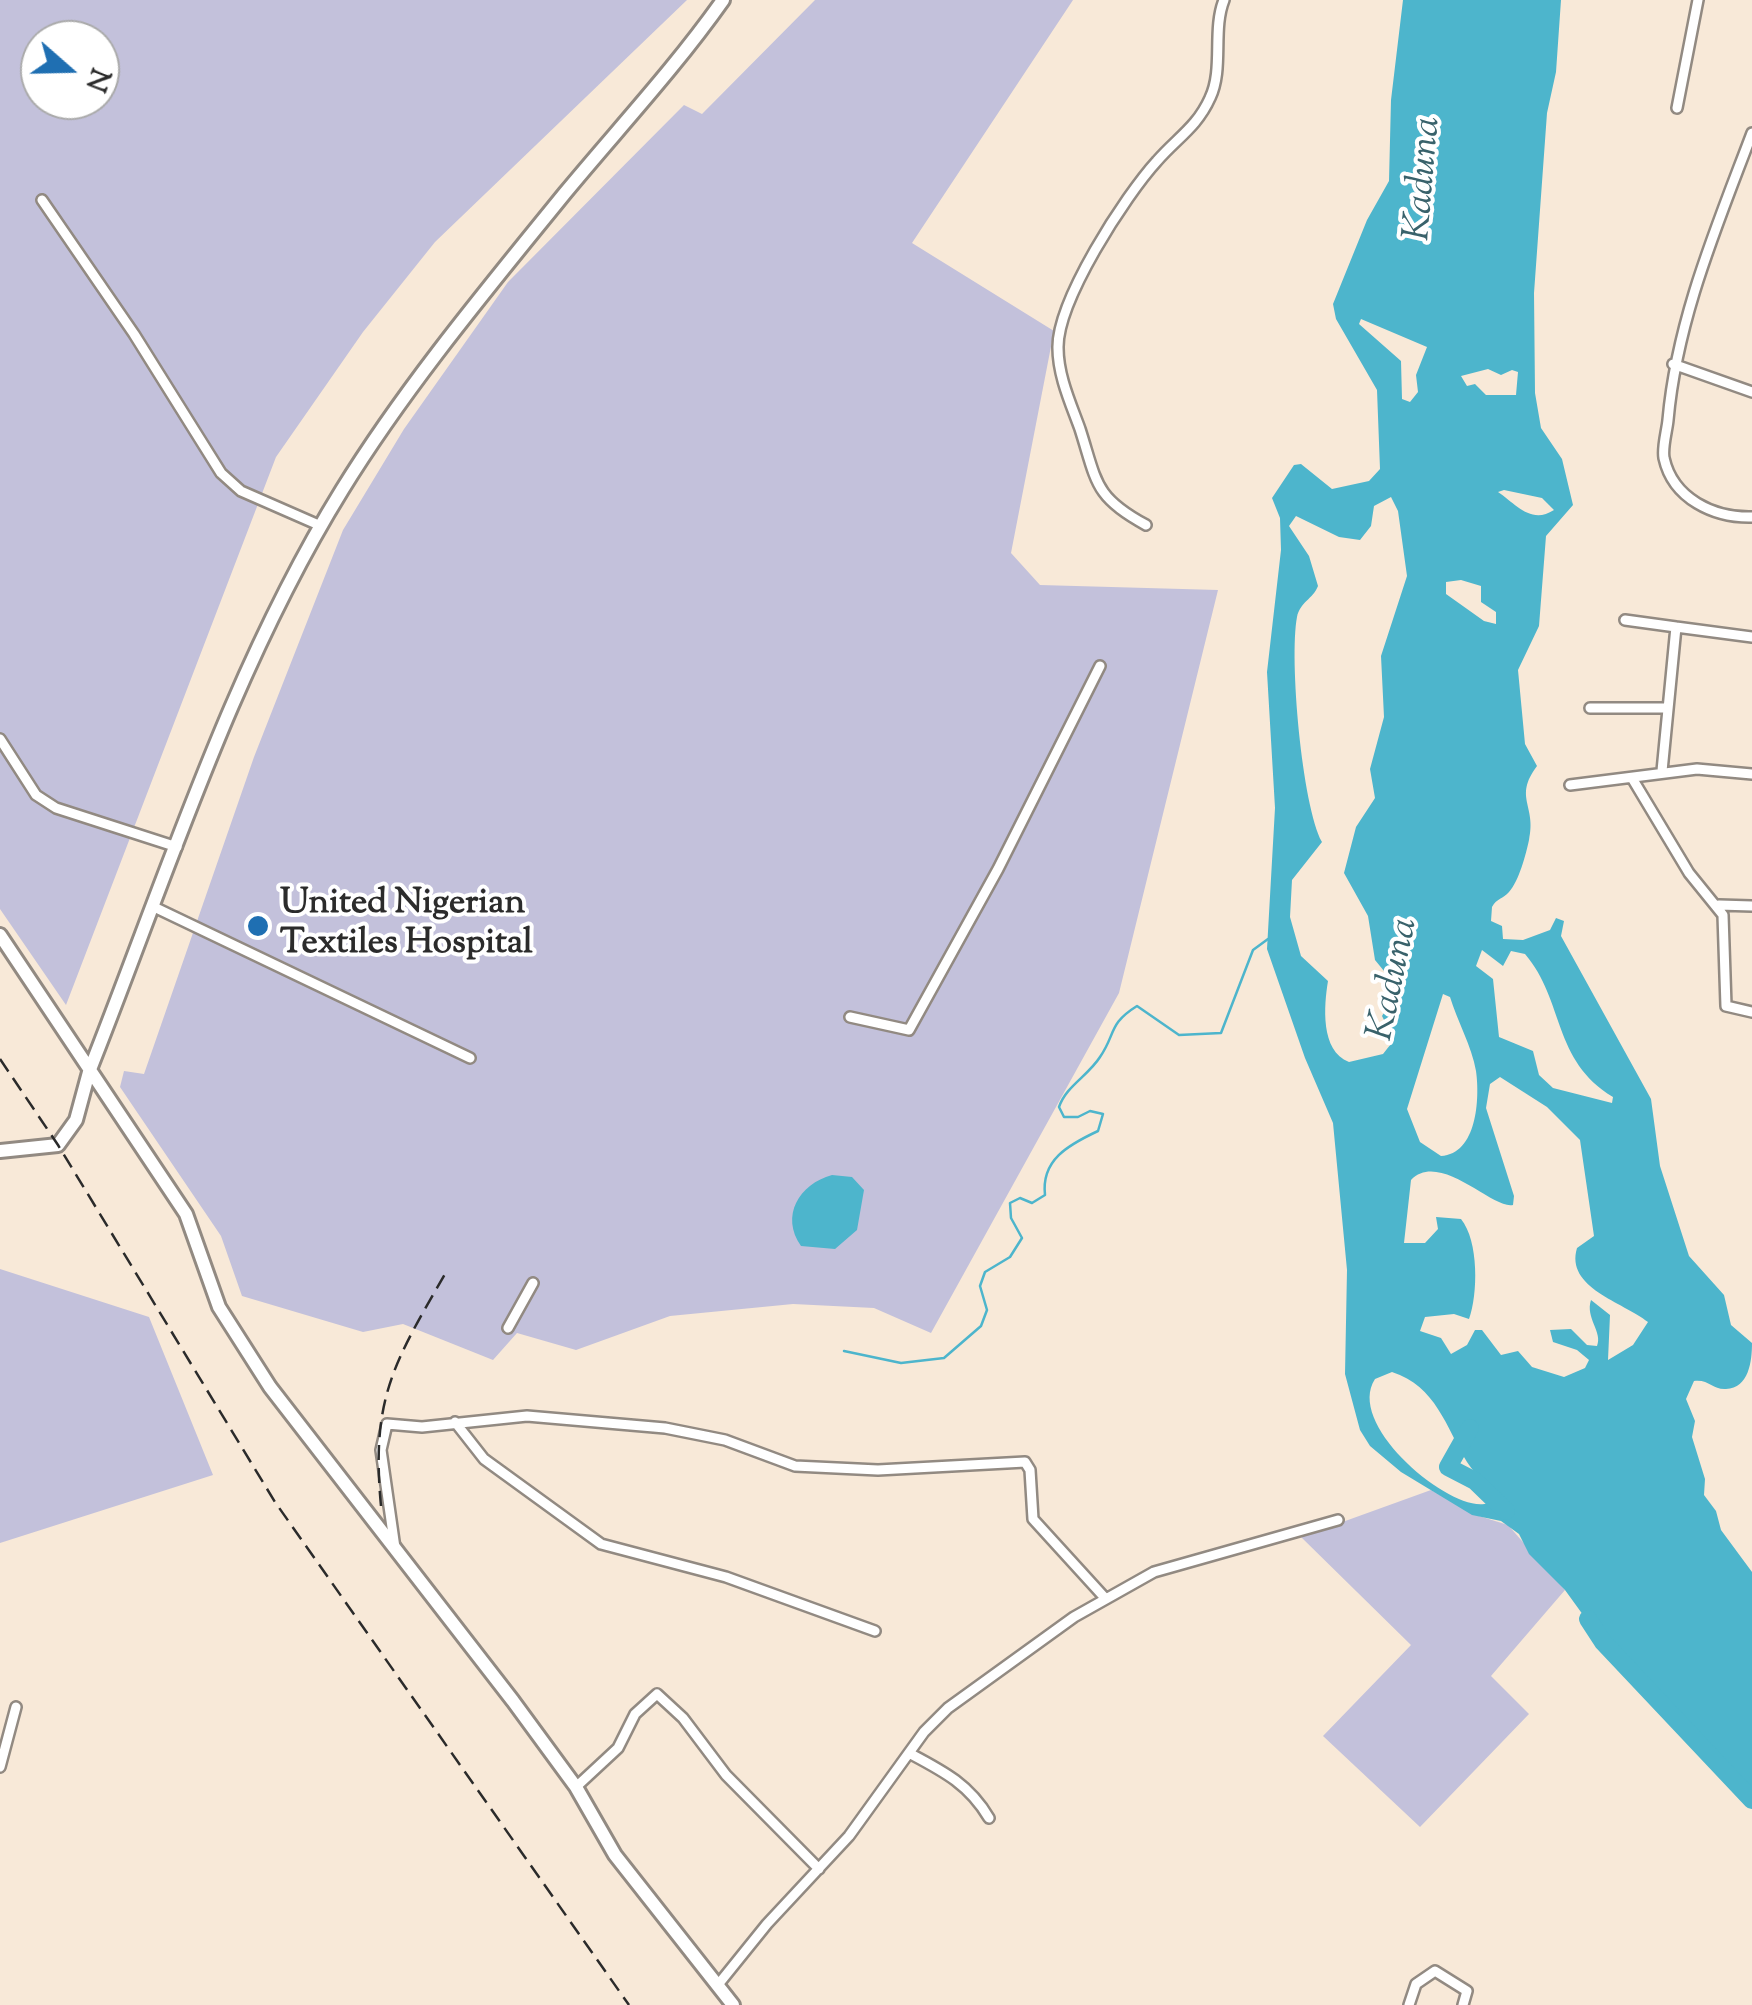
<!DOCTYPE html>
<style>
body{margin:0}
#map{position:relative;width:1752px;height:2005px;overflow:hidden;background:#f8e9d8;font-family:"Sorts Mill Goudy",serif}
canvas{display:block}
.north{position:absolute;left:20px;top:20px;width:100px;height:100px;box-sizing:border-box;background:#fff;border:2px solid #aaa;border-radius:50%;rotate:110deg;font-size:28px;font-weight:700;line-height:40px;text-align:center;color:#2b2b2b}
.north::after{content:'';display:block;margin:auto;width:35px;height:45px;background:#1f6fb2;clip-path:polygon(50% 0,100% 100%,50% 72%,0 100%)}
</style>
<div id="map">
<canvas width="1752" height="2005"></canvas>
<div class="north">N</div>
</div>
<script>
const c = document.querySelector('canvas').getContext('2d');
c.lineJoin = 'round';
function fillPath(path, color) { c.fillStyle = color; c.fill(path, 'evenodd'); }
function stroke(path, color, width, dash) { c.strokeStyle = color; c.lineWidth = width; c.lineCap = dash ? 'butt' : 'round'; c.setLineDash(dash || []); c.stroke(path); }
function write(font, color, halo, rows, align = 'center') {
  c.font = font + ' "Sorts Mill Goudy",serif'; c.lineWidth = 8; c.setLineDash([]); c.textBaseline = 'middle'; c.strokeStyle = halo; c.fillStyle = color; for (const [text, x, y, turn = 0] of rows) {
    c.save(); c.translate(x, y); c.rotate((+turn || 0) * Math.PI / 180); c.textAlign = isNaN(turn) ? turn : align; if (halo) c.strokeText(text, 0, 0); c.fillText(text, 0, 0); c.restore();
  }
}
fillPath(new Path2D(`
 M0 0H687L435 242 363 332 276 457 66 1005 0 909ZM40 40H100V100H40Z
 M815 0H1073L912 243 1054 331 1011 553 1040 585 1218 590 1119 993 931 1333 874 1308 793 1304 670 1316 576 1350 517 1333 493 1360 403 1324 363 1332 242 1296 221 1236 120 1087 124 1071 144 1074 254 757 343 530 404 429 508 282 684 105 702 114Z
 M0 1269 149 1317 213 1475 0 1543Z
 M1431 1490 1479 1516 1508 1525 1565 1590 1491 1676 1529 1714 1420 1827 1323 1736 1411 1645 1301 1537Z`), '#c3c1db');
fillPath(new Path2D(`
 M1403 0H1561L1556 72 1547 113 1534 293 1535 393 1541 428 1562 459 1573 505 1546 536 1539 626 1518 670 1525 744 1537 766C1513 798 1537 805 1529 840 1526 854 1519 881 1509 892 1503 899 1497 898 1492 907L1491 921 1502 926 1503 939 1523 940 1550 930 1556 918 1564 921 1561 936 1651 1099 1660 1166 1689 1256 1724 1295 1731 1325 1752 1343C1752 1361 1749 1388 1726 1389 1713 1390 1709 1379 1694 1381L1686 1399 1695 1421 1692 1437 1705 1479 1704 1495 1716 1511 1721 1530 1752 1572V1794L1599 1637 1565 1590 1529 1554 1519 1534 1501 1521 1472 1515 1401 1472 1370 1446 1360 1430 1345 1374 1347 1270 1333 1123 1305 1058 1267 949 1275 808 1267 672 1281 550 1280 518 1272 498 1294 465 1301 464 1332 489 1369 481 1380 469 1377 390 1336 319 1333 304 1367 220 1389 181 1391 100ZM1361 319 1427 347 1416 375 1418 392 1410 402 1402 399 1401 361 1359 324ZM1488 369 1501 375 1512 370 1518 372 1516 395H1486L1475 384 1467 386 1461 376ZM1504 490 1542 498 1554 510C1531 525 1516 504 1498 492ZM1391 497 1398 511 1407 576 1381 656 1384 717 1370 769 1375 798 1356 827 1344 873 1368 916 1375 960 1393 982 1392 999 1382 1016 1394 1040 1383 1054 1349 1062C1320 1051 1324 1005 1328 981L1301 956 1290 917 1292 880 1322 842C1302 805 1289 659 1297 617 1300 602 1313 599 1318 586L1309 556 1289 526 1296 516 1339 537 1360 540 1371 526 1374 506ZM1461 580 1481 586V602L1496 612V624L1484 621 1446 594V582ZM1482 950 1503 966 1511 951 1525 954C1565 1001 1552 1060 1613 1097L1612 1103 1553 1088 1539 1075 1533 1051 1499 1037 1493 979 1476 966ZM1443 994 1450 997C1457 1020 1472 1047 1476 1071 1480 1099 1477 1154 1441 1156L1420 1142 1407 1109ZM1500 1077 1547 1107 1580 1140 1594 1236 1577 1248C1565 1288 1623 1302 1648 1322L1633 1345 1608 1360 1610 1315 1591 1300C1585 1318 1603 1332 1597 1346L1587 1345 1571 1329 1550 1330 1553 1342 1577 1350 1589 1360 1585 1368 1564 1377 1532 1367 1518 1351 1501 1355 1482 1330H1475L1467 1345 1451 1354 1441 1338 1420 1331 1425 1317 1454 1314 1469 1319C1478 1295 1479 1241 1461 1219L1436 1217 1438 1229 1425 1243H1404L1411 1180C1440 1150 1493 1210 1513 1205L1514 1196 1486 1108 1490 1084ZM1392 1372C1436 1386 1446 1427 1467 1462 1476 1476 1490 1486 1488 1503 1455 1516 1344 1426 1375 1379Z
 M832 1175 852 1177 864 1190 857 1230 835 1249 801 1246C780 1216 799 1184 832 1175Z`), '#4db5cc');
stroke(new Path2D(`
 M844 1351 901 1363 944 1358 981 1326 987 1310 980 1286 985 1272 1010 1257 1022 1238 1011 1218 1010 1203 1020 1198 1032 1203 1045 1195C1041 1160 1068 1145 1098 1131L1103 1114 1090 1111 1078 1117H1064L1059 1107C1066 1086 1088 1076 1100 1057 1116 1034 1108 1024 1137 1006L1179 1035 1221 1033 1253 950 1268 939`), '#4db5cc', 2.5);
stroke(new Path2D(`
 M1470 1428 1448 1467 1475 1481 1506 1511
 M1588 1619 1603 1642 1752 1800`), '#4db5cc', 18);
const street = new Path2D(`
 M1677 108 1698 0
 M1752 133C1717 226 1677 319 1668 420 1667 431 1662 447 1664 458 1673 499 1714 518 1752 517
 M42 200 134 334 221 473 241 491 321 526
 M1673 364 1752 392
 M1146 525C1094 497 1097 482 1080 429 1071 404 1058 376 1058 348 1057 301 1125 196 1157 161 1177 138 1197 127 1210 98 1224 69 1212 30 1224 0
 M1625 620 1676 627
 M1590 708H1668
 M0 739 36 795 56 808 177 847
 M1662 771 1676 627 1752 637
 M1632 778 1689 873 1723 915 1726 1006 1752 1012
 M1570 785 1697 769 1752 774
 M1719 905 1752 906
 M154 907 470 1058
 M850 1017 909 1030 998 869 1100 666
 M508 1328 533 1283
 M455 1422 484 1459 601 1544 726 1577 875 1631
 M395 1548 381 1450 387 1424 422 1427 527 1416 665 1428 725 1440 795 1466 878 1470 1025 1462 1030 1470 1033 1519 1105 1598
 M909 1753C943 1771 969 1784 989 1818
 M0 1767 16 1707
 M576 1787 618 1748 635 1714 657 1694 683 1718 726 1775 819 1869
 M717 1986 767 1924 849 1836 924 1732 948 1708 1074 1617 1154 1572 1338 1520
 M1409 2005 1416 1984 1435 1971 1467 1991 1463 2005`);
const secondary = new Path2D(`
 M0 935 186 1214 219 1307 270 1387 513 1701 576 1787 615 1855 733 2005
 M0 1151 58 1145 76 1120 89 1072C166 878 232 668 342 490 406 386 488 288 565 193 618 129 675 68 723 0`);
stroke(street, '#928a82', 14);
stroke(secondary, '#928a82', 18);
stroke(street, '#fff', 9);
stroke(secondary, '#fff', 12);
stroke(new Path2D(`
 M0 1059 58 1145 275 1502 629 2005
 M381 1506C371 1400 393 1364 445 1274`), '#2b2b2b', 2.5, [15, 8]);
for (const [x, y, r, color] of [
 [258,926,12,"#1f6fb2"]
]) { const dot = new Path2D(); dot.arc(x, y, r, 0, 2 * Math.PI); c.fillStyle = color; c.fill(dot); stroke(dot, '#fff', 4); }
write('bold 35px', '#2b2b2b', '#fff', [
 ["United Nigerian",280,906],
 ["Textiles Hospital",280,946]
], 'left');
write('italic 38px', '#39626b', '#fff', [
 ["Kaduna",1426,179,-85],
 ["Kaduna",1396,980,-78]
]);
</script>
